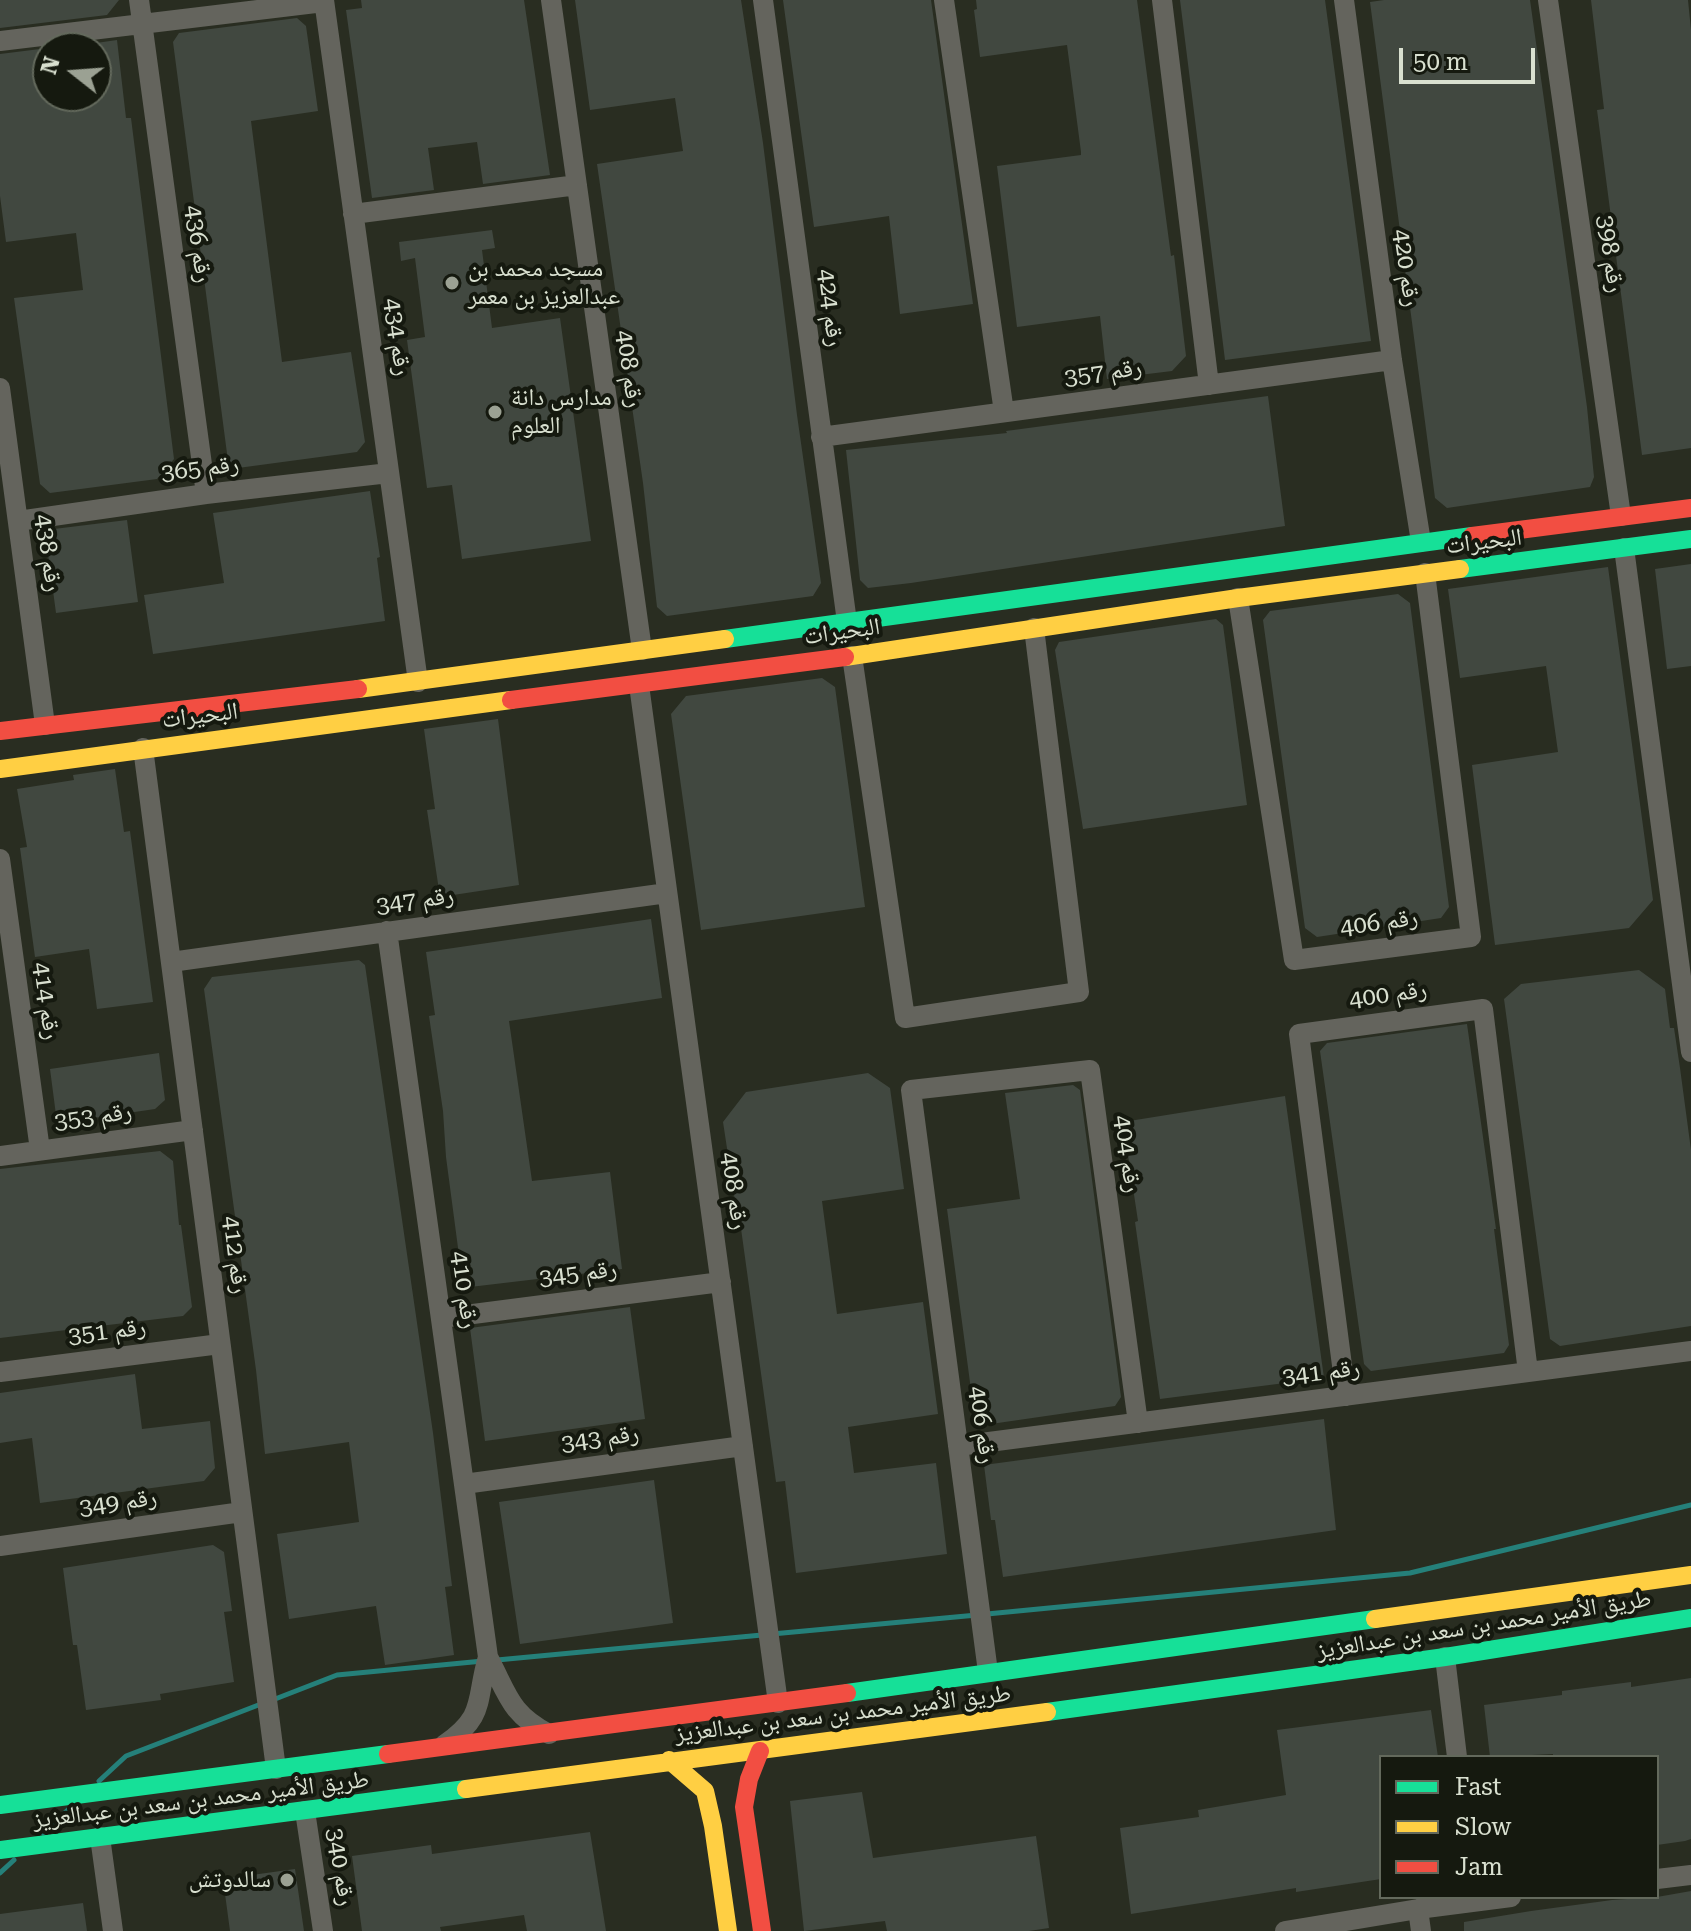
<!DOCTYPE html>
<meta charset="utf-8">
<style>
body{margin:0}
#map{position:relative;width:1691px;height:1931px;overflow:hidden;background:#292d21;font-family:"Roboto Serif",serif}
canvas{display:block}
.legend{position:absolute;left:1379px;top:1755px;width:280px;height:144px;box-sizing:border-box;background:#15190f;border:2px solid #63695c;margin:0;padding:10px 14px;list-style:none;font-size:24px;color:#d9e0d0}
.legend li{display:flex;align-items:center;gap:16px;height:40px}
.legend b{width:40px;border:2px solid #63695c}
.north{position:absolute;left:32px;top:32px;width:80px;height:80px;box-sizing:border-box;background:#15190f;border:2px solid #63695c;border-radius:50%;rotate:287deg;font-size:22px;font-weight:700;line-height:32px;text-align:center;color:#d9e0d0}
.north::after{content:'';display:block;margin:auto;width:28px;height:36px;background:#9ba193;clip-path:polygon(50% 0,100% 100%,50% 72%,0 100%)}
.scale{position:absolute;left:1399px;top:48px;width:136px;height:36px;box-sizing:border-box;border:4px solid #d9e0d0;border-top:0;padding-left:10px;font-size:24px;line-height:28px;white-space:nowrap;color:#d9e0d0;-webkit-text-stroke:6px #15190f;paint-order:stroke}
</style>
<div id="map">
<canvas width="1691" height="1931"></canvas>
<ul class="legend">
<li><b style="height:10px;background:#16e098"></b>Fast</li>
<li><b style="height:10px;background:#ffcf43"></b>Slow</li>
<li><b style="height:10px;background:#f24e42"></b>Jam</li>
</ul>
<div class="north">N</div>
<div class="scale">50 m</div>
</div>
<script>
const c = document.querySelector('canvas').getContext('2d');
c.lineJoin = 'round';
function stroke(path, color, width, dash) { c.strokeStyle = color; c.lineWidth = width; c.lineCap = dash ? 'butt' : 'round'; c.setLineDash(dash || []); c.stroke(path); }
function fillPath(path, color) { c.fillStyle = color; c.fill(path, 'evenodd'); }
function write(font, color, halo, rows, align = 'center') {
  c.font = font + ' "Roboto Serif","Noto Naskh Arabic",serif'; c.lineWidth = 8; c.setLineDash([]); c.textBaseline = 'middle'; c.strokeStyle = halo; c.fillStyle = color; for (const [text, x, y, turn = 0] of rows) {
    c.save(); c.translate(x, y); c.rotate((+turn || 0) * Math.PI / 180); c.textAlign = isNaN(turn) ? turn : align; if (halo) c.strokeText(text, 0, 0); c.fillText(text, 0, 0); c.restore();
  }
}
stroke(new Path2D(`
 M987 1614 1410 1573 1691 1505
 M772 1634 977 1615
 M497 1660 762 1635
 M270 1701 337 1675 483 1661
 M99 1781 126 1756 261 1704
 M43 1833 71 1807
 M0 1873 14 1860`), '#25807a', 5);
fillPath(new Path2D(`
 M0 0H119L107 15 0 28Z
 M361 0H524L550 175 483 184 477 142 428 148 434 190 372 198 346 10 362 8Z
 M575 0H741L763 143 797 415 821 583 813 596 667 616 657 607 643 483 597 164 683 151 675 98 590 110Z
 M783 0H931L973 304 900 314 889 216 814 227Z
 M976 0H1137L1171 256 1174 255 1186 356 1172 371 1107 379 1100 316 1017 327 997 166 1081 155V152L1067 45 980 57 974 10 977 9Z
 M1180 0H1325L1371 341 1225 360Z
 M1384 0H1530L1587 407 1594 477 1590 487 1447 508 1435 498 1370 2Z
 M1591 0H1688L1691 30V448L1642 455 1597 110 1604 109Z
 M297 18 306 26 318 111 251 121 282 362 351 352 365 442 357 452 238 468 228 461 173 42 179 33Z
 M117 40 126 118H131L174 459 157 479 50 493 40 484 14 298 83 290 76 233 6 242 0 196V54L48 48V96H96V43Z
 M492 230 495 248 482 250 492 328 560 318 591 541 462 559 452 485 427 488 407 340 425 337 415 258 401 261 399 242Z
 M1268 396 1285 526 911 583 868 588 860 580 846 450 1007 433 1006 431Z
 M370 491 380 557 377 558 385 621 153 654 144 595 224 583 213 513Z
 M127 520 138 602 56 613 46 539 54 529Z
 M1691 564V666L1667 669 1655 569Z
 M1608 567 1653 900 1629 928 1495 945 1472 765 1558 752 1546 666 1460 678 1448 589Z
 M1398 594 1410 603 1449 907 1441 918 1317 937 1305 928 1263 620 1270 611Z
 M1216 619 1223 625 1247 805 1083 829 1055 650 1059 642Z
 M822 678 835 687 865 907 701 930 671 714 686 696Z
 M498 719 519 885 440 897 427 810 435 809 424 729Z
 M115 769 124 832 130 831 153 1002 97 1009 89 949 35 957 20 848 27 847 17 789 74 780 73 775Z
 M651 919 662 998 509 1021 532 1181 610 1172 622 1269 470 1287 462 1278 446 1157 443 1111 429 1016 435 1015 426 952Z
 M359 960 365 965 433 1433 452 1586 445 1587 454 1655 385 1665 376 1606 289 1619 277 1534 359 1522 349 1442 265 1454 256 1370 204 989 212 977Z
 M1639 970 1665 989 1670 1028H1674L1680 1068 1691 1150V1326L1560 1346 1550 1339 1504 999 1521 984Z
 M1467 1024 1496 1229H1494L1509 1345 1504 1353 1371 1371 1364 1364 1320 1051 1327 1043Z
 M159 1053 165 1100 155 1109 66 1122 56 1115 50 1069Z
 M868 1073 890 1088 904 1189 822 1201 837 1314 923 1302 938 1414 848 1427 854 1473 936 1463 947 1554 796 1573 785 1481 776 1482 739 1214H737L723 1122 746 1092Z
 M1073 1085 1080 1090 1121 1397 1115 1406 984 1425 975 1420 947 1209 1020 1199 1005 1093Z
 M1285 1096 1324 1378 1160 1399 1135 1222 1138 1221 1123 1122Z
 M160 1151 173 1161 179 1225H181L192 1307 183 1316 0 1338V1169Z
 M630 1307 645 1419 485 1441 470 1328Z
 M135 1374 142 1429 210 1421 215 1468 204 1481 40 1503 32 1438 0 1443V1393Z
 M1324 1419 1336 1530 1003 1577 995 1520H991L984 1465Z
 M654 1480 673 1623 520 1644 499 1502Z
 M213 1545 224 1552 232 1611 224 1612 234 1682 160 1694 161 1700 86 1710 77 1645H73L63 1568Z
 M1691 1678V1839L1685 1841 1657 1845V1757H1553V1754L1490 1757 1484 1705 1562 1695V1691L1631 1682V1687Z
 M1431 1710 1438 1757H1381V1879L1296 1892V1888L1131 1914 1120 1828 1199 1817 1198 1810 1286 1795 1277 1730Z
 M862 1792 873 1858 1036 1836 1049 1928 1029 1931H887L885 1921 804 1931 790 1801Z
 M590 1832 606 1931H527L524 1915 440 1927 441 1931H362L352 1856 431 1845 432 1854Z
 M295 1869 304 1931H230L223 1879Z
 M1691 1891V1931H1464V1922L1531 1911 1612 1900 1657 1897Z
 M83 1903 87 1931H0V1914Z`), '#414840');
stroke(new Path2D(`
 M139 0 206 494
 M324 0 418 682
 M551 0 642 650
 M763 0 847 622
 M944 0 1004 412
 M1162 0 1209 385
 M1344 0 1392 360 1421 542
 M1548 0 1621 516
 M0 41 324 2
 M353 214 577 185
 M0 388 45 725
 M821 437 1392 360
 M18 521 206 494 389 473
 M1624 548 1691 1052
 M1238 598 1294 960 1471 937 1425 573
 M852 656 905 1018 1079 992 1034 628
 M639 685 778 1703
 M143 748 276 1769
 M0 859 40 1150
 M387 931 488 1657C508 1694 509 1713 549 1734
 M171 962 667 893
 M0 1156 193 1130
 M442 1318 721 1282
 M0 1372 220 1344
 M1346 1396 1299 1034 1483 1009 1528 1372
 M958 1446 1691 1351
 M464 1484 743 1446
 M0 1546 242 1512
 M1445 1657 1457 1757
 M988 1672 911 1090 1090 1070 1138 1423
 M444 1745C487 1715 475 1701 488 1657
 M305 1811 323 1931
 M100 1837 113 1931
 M1657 1879 1691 1875
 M1418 1909 1421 1931
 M1285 1931 1418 1909 1511 1897`), '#64645d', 20);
stroke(new Path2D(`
 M1460 569 1691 539
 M725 639 1472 536
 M847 1693 1375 1619
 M1047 1712 1445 1657 1691 1618
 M0 1805 388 1754
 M0 1850 466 1789`), '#16e098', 18);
stroke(new Path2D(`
 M845 657 1238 598 1460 569
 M358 689 725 639
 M0 769 511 700
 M1375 1619 1691 1575
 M669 1760 705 1791 713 1826 728 1931
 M466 1789 1047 1712`), '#ffcf43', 18);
stroke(new Path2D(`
 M1472 536 1691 508
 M511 700 845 657
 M0 731 358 689
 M760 1751 749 1779 744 1807 762 1931
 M388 1754 847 1693`), '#f24e42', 18);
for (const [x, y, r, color] of [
 [452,283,8,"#9ba193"],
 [495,412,8,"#9ba193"],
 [287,1880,8,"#9ba193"]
]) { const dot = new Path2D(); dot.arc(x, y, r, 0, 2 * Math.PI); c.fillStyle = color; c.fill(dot); stroke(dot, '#15190f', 3); }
write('24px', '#d9e0d0', '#15190f', [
 ["رقم 436",198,244,82],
 ["رقم 398",1610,254,82],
 ["رقم 420",1406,268,82],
 ["رقم 424",830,308,83],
 ["رقم 434",397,337,82],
 ["رقم 408",629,369,82],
 ["رقم 357",1103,373,-8],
 ["رقم 365",200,469,-7],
 ["البحيرات",1484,542,-7],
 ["رقم 438",48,553,82],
 ["البحيرات",842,632,-8],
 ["البحيرات",200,716,-7],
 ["رقم 347",415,901,-8],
 ["رقم 406",1379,923,-8],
 ["رقم 400",1388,995,-8],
 ["رقم 414",46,1001,82],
 ["رقم 353",93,1117,-8],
 ["رقم 404",1127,1154,82],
 ["رقم 408",734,1191,82],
 ["رقم 412",235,1255,83],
 ["رقم 345",578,1274,-7],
 ["رقم 410",464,1290,82],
 ["رقم 351",107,1332,-7],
 ["رقم 341",1321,1373,-7],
 ["رقم 406",982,1425,82],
 ["رقم 343",600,1439,-8],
 ["رقم 349",118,1503,-8],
 ["طريق الأمير محمد بن سعد بن عبدالعزيز",1484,1625,-9],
 ["طريق الأمير محمد بن سعد بن عبدالعزيز",843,1714,-7],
 ["طريق الأمير محمد بن سعد بن عبدالعزيز",201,1800,-7],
 ["رقم 340",340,1867,81]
]);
write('24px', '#d9e0d0', '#15190f', [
 ["مسجد محمد بن",468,269],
 ["عبدالعزيز بن معمر",468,297],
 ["مدارس دانة",511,398],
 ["العلوم",511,426],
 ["سالدوتش",271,1880,"right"]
], 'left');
</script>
